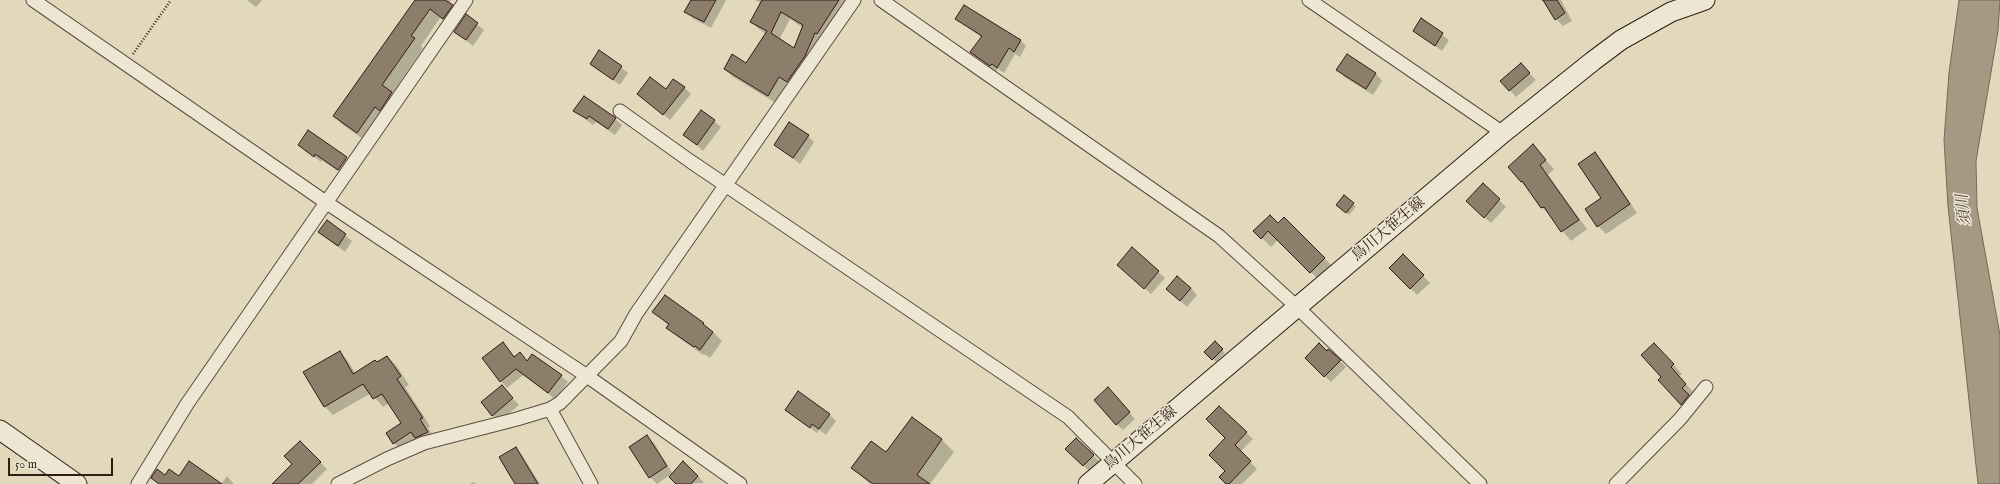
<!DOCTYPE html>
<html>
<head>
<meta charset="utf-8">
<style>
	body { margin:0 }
	#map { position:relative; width:2000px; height:484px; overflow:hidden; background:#e2d9bc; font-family:"IM FELL English",serif }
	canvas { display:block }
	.scale { position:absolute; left:8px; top:458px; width:105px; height:18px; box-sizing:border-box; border:2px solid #311c14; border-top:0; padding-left:5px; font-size:12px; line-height:14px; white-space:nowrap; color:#311c14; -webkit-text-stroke:3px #ece6d3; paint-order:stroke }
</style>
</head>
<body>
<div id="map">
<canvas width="2000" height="484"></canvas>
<div class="scale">50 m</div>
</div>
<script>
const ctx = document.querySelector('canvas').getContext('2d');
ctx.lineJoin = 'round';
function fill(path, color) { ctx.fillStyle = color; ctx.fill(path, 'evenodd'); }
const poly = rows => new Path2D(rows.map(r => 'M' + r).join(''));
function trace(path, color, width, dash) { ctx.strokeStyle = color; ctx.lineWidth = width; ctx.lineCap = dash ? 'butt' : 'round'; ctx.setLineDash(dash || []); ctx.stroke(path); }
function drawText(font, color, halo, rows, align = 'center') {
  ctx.font = font + ' "IM FELL English","Noto Serif JP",serif'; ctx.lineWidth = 3; ctx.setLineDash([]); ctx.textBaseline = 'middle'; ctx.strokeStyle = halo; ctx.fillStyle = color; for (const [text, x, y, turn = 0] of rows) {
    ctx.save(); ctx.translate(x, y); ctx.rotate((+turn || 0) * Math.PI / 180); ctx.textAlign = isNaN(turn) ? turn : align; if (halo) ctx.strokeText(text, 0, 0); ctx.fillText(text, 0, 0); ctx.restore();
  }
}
const water = poly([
	[1959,0,2000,0,1998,31,1976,161,1977,208,2000,335,2000,484,1978,484,1948,206,1944,140,1949,73,1959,0]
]);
fill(water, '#a69983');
trace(water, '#776757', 1);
fill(poly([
	[247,0,262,0,256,7],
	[416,0,451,0,448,4,461,16,453,27,440,18,421,46,423,48,392,94,401,103,367,142,343,125,334,116],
	[692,0,726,0,711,28,692,18,686,11],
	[755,0,848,0,776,103,733,77,725,69,746,64,766,34,760,30,751,22,761,3],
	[790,19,803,28,794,49,779,40],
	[1541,0,1561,0,1572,21,1563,26,1556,19,1544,1,1543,2],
	[466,16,484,30,473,46,455,32],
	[956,18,1020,40,1026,46,1020,57,1015,54,1004,73,998,69,996,72,971,52,982,38],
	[1422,20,1449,40,1442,51,1414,31],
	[600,51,628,73,620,85,591,63],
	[1347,56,1376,74,1382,81,1373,95,1344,77,1338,70],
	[1527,71,1536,80,1516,97,1502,81],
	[684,87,691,94,670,120,638,94],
	[575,111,615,119,622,125,615,135,596,122,593,125],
	[714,121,721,127,703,151,685,135],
	[808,136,814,142,800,164,775,144],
	[299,145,346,158,353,164,345,176,322,160,321,162],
	[1533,146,1554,169,1548,175,1587,229,1571,241,1509,167],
	[1595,153,1603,162,1637,213,1606,234,1598,226,1602,198],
	[1483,184,1506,207,1491,223,1474,208],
	[1353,204,1356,207,1349,215,1341,208],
	[1284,218,1333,267,1320,281,1278,240,1271,247,1255,231,1278,224],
	[327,221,352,241,345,252,319,232],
	[1132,249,1165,278,1151,294,1125,271],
	[1403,256,1430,283,1417,295,1391,268],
	[1191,288,1197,295,1187,307,1167,289],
	[654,312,713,332,722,341,710,358,704,354,703,355,677,336,668,327,669,326],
	[503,343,515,357,561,376,568,382,555,399,523,375,507,388,501,381],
	[1215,343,1225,353,1216,362,1206,352],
	[1329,350,1346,367,1331,382,1306,358],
	[340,352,348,361,356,374,387,357,396,365,409,385,405,387,430,426,428,428,436,441,403,452,394,443,403,423,389,403,383,407,371,393,333,415,325,407,305,373],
	[1663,353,1682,374,1679,376,1694,393,1690,397,1697,404,1690,413,1659,380,1662,377],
	[508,393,519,405,499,422,493,415],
	[1114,395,1135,419,1123,430,1116,424],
	[1219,407,1253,439,1240,452,1257,469,1242,484,1227,484,1226,438],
	[786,409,829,414,836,421,826,435,819,430,817,433],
	[912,418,942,440,954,452,930,484,870,484,852,468,886,453],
	[647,436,654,443,673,474,698,476,704,483,677,484,673,473,657,484,650,477],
	[1076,439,1100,462,1090,472,1067,449],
	[300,442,327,469,312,484,273,484,294,464],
	[515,448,522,455,540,484,516,484],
	[227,476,234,484,221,484],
	[474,482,476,484,469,484]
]), '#0003');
const building = poly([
	[415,0,445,0,453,5,443,19,430,9,411,36,415,38,382,85,392,92,380,111,375,107,357,133,333,116,415,0],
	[691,0,716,0,704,22,684,12,691,0],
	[762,0,839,0,817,34,815,33,805,56,787,82,779,77,768,96,724,69,732,54,746,63,767,31,750,22,762,0],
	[781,12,803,25,794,48,771,33,781,12],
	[1543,0,1557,0,1565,13,1555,20,1543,0],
	[964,5,1021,40,1014,52,1009,48,997,68,992,64,990,66,970,52,982,36,955,19,964,5],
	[466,14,478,23,466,40,454,32,466,14],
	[1421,18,1443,33,1435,46,1413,31,1421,18],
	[599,50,622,66,613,80,590,64,599,50],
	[1347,54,1376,73,1366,89,1336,70,1347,54],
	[1521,63,1530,73,1509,91,1500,81,1521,63],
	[650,77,666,89,673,79,685,87,663,115,637,94,650,77],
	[584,96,616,118,608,129,589,116,587,119,573,111,584,96],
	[701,110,715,120,697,145,683,135,701,110],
	[789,122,809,135,793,158,774,145,789,122],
	[308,130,347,157,338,170,315,154,314,157,298,145,308,130],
	[1533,144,1546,160,1540,165,1579,220,1561,232,1544,207,1541,208,1522,181,1521,182,1508,167,1533,144],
	[1595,152,1630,204,1597,227,1585,209,1601,198,1578,164,1595,152],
	[1483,183,1500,199,1484,218,1466,201,1483,183],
	[1344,195,1354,203,1346,213,1336,205,1344,195],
	[1270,215,1278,223,1284,217,1325,258,1310,273,1268,231,1261,239,1253,231,1270,215],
	[327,220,346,234,338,246,318,232,327,220],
	[1132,247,1159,271,1144,289,1117,265,1132,247],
	[1403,254,1424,275,1410,289,1389,268,1403,254],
	[1177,276,1191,288,1180,301,1166,289,1177,276],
	[665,295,704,323,703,324,713,332,700,350,695,346,694,347,666,328,669,324,652,312,665,295],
	[1215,341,1223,349,1212,360,1204,352,1215,341],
	[503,342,514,357,520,352,527,361,532,354,562,375,548,393,516,369,500,382,482,358,503,342],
	[1319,343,1327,351,1328,349,1341,360,1324,377,1305,358,1319,343],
	[1654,343,1674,364,1671,367,1686,384,1682,388,1689,395,1681,405,1658,380,1661,377,1641,355,1654,343],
	[340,351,353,374,375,360,377,362,387,356,401,376,397,379,423,418,420,419,428,432,415,438,411,432,393,444,386,433,401,423,382,394,373,399,363,384,324,407,303,372,340,351],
	[502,385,513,398,492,416,481,402,502,385],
	[1108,387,1130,412,1116,425,1094,400,1108,387],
	[798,391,830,414,819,429,812,424,810,428,785,410,798,391],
	[1219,406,1247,432,1235,445,1251,461,1229,484,1226,484,1219,477,1225,471,1209,455,1225,438,1206,419,1219,406],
	[912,417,942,439,917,475,930,484,873,484,851,468,871,441,886,452,912,417],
	[647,435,667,466,649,478,629,447,647,435],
	[1076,438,1094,455,1083,466,1065,449,1076,438],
	[300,441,321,462,298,484,272,484,292,464,284,456,300,441],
	[516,447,538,484,515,484,499,457,516,447],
	[189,461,222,484,159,484,151,478,157,469,165,475,169,469,179,476,189,461],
	[683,461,698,476,691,484,676,484,669,477,683,461]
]);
fill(building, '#8d7e6b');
trace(building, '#311c14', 1);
const street = poly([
	[33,0,327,203,587,376,740,484],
	[881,0,1219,236,1297,307,1480,484],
	[1309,0,1503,133],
	[620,111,690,161,1068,417,1135,484],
	[550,409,591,484],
	[138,484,187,404,466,0],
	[338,484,387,459,424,443,517,419,550,409,560,403,621,341,636,314,854,0],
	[1616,484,1680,419,1706,387]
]);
const secondary = poly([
	[0,430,77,484],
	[1088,484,1503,133,1593,61,1621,40,1671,12,1705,0]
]);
trace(street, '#5d4b3e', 15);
trace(secondary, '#311c14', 21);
trace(poly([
	[133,54,171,0]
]), '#311c14', 2.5, [1, 2]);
trace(street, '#ece6d3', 13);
trace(secondary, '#ece6d3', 19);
drawText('15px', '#311c14', '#ece6d3', [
	["鳥川大笹生線",1389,230,-40],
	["鳥川大笹生線",1141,439,-40]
]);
drawText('italic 16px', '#5a483b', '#ece6d3', [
	["須川",1965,210,-96]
]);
</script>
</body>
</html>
